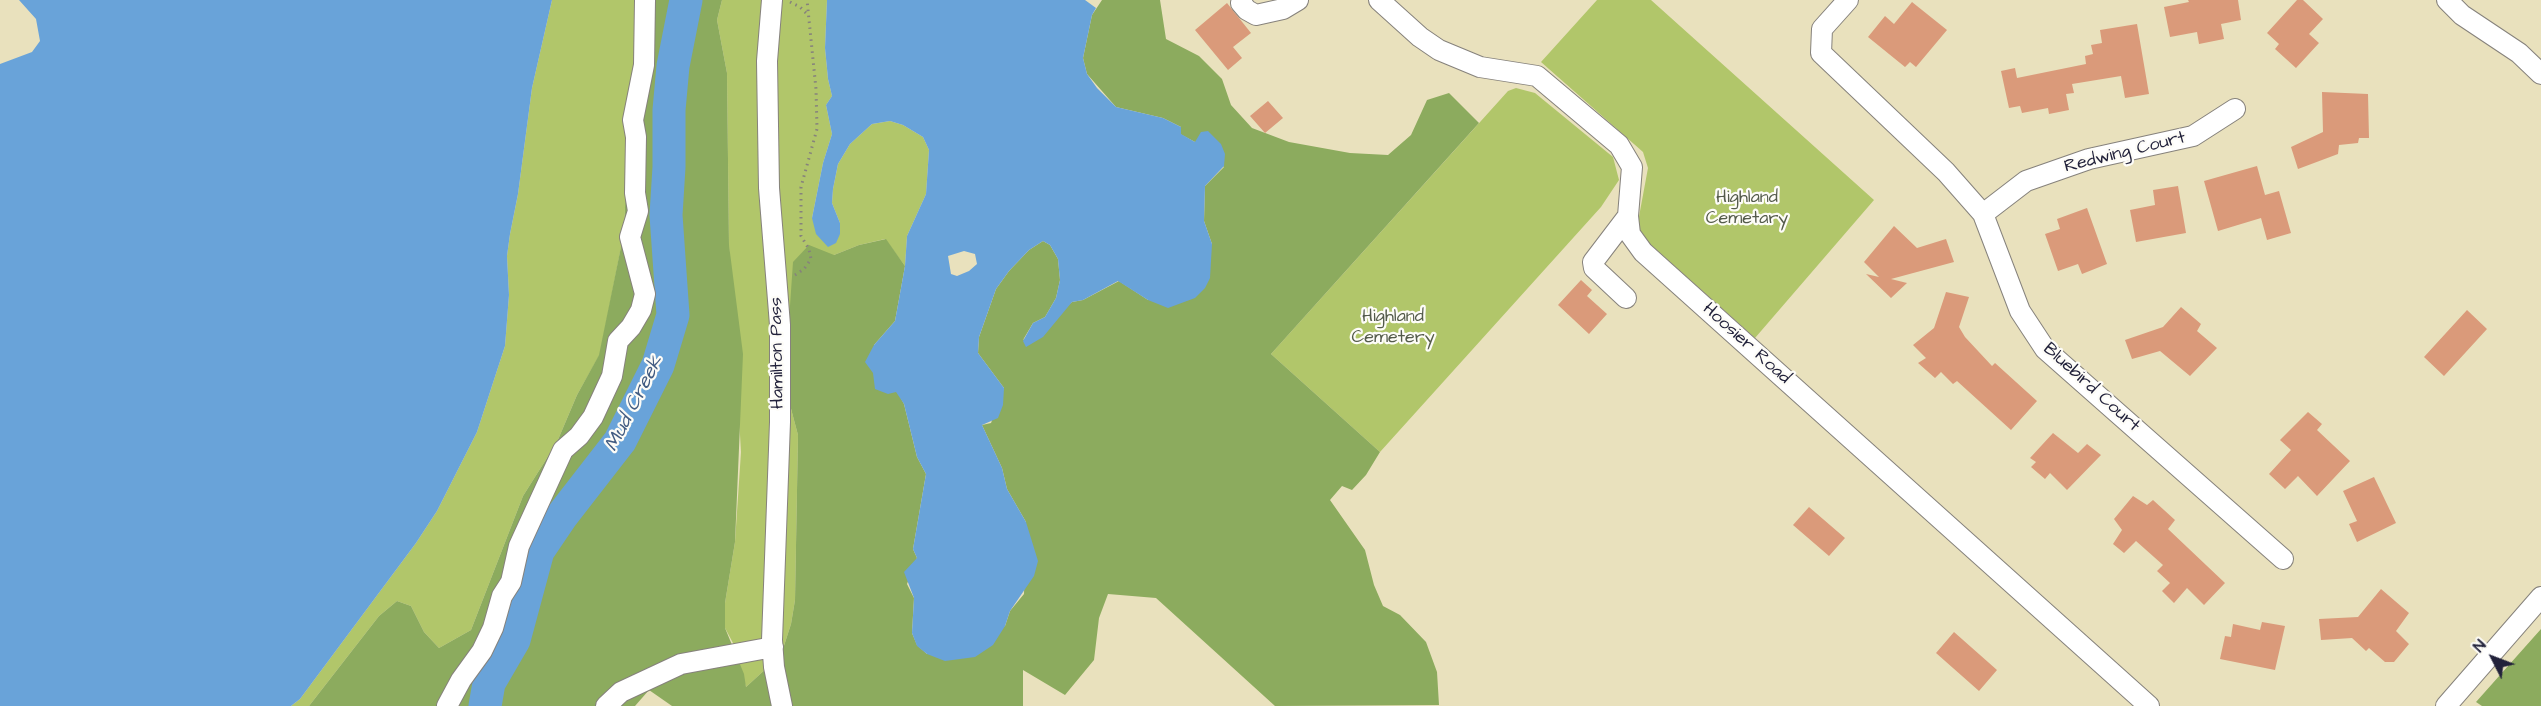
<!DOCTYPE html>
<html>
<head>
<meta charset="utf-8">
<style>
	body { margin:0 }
	#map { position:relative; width:2541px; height:706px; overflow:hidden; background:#e9e1bd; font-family:"Architects Daughter",sans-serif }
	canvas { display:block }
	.north { position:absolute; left:2463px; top:628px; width:60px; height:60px; -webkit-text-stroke:4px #fdfcf7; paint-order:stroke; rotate:312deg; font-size:16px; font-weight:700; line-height:24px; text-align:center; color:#22223b }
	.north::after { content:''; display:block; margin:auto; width:21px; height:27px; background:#22223b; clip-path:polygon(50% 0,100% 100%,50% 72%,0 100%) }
</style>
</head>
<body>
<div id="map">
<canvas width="2541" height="706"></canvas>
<div class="north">N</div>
</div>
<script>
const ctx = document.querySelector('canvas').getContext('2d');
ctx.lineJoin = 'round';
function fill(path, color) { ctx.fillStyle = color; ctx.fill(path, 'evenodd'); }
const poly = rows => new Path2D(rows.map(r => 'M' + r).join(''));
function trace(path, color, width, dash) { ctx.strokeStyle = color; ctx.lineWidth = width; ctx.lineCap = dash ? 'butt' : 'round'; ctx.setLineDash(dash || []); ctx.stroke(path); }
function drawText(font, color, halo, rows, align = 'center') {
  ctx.font = font + ' "Architects Daughter",sans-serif'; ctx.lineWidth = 4.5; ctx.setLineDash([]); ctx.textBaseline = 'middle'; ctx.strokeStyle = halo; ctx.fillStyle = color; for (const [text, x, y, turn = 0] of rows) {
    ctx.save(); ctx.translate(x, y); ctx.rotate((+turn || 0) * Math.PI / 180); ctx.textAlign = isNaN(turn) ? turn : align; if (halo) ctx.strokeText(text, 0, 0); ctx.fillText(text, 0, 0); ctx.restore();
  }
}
fill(poly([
	[552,0,639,0,628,132,624,232,600,354,577,395,557,442,523,496,471,630,439,648,424,632,411,606,397,601,379,616,309,706,291,706,300,699,416,543,437,511,477,432,505,346,509,295,507,256,510,234,518,194,532,88],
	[722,0,827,0,825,48,828,79,832,96,826,105,832,134,823,163,812,218,840,223,832,203,833,189,838,164,850,144,872,124,890,121,903,125,923,137,929,150,926,194,907,236,905,266,885,239,859,245,834,255,790,405,798,435,795,600,791,624,781,655,746,687,733,643,725,628,725,603,735,542,741,452,729,246,727,73,717,20],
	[1597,0,1651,0,1874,200,1755,338,1642,237,1638,222,1648,168,1643,152,1541,62],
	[1516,88,1535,93,1613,157,1619,180,1601,207,1380,452,1271,354,1508,91]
]), '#b1c66a');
fill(poly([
	[639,0,722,0,717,20,727,73,729,245,743,354,735,542,725,603,725,628,744,674,746,687,781,655,791,624,795,600,798,435,790,405,786,364,793,262,809,245,834,255,859,245,886,239,905,266,895,321,874,345,904,404,917,457,926,474,913,549,917,558,907,584,914,598,912,633,917,645,927,654,1005,626,1010,611,1024,594,1026,522,1007,489,1002,468,982,425,991,423,1004,388,978,353,979,337,996,289,1009,271,1029,250,1043,241,1050,245,1058,259,1060,280,1056,298,1045,317,1033,323,1023,340,1072,302,1083,300,1119,281,1148,300,1212,244,1204,221,1205,186,1224,167,1195,142,1180,134,1181,127,1163,118,1116,107,1087,74,1083,58,1092,15,1102,0,1160,0,1166,39,1199,56,1222,79,1231,105,1252,128,1289,142,1350,153,1388,155,1411,135,1427,100,1449,93,1479,123,1271,354,1380,452,1366,475,1352,490,1342,486,1330,500,1365,550,1374,585,1383,606,1400,615,1426,642,1437,672,1439,705,1275,706,1156,598,1108,594,1099,618,1094,660,1065,695,1023,670,1023,706,672,706,649,690,635,706,309,706,379,616,397,601,411,606,424,632,439,648,471,630,523,496,557,442,577,395,599,355,624,232,628,132],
	[2541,629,2541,706,2482,706,2476,702]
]), '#8cab5e');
fill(poly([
	[19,0,552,0,532,88,518,194,510,234,507,256,509,295,505,346,477,432,437,511,416,543,300,699,291,706,0,706,0,64,32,52,40,41,36,19],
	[827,0,1085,0,1096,8,1092,15,1083,58,1087,74,1097,88,1116,107,1163,118,1181,127,1181,134,1195,142,1201,132,1208,131,1221,144,1225,154,1224,166,1205,186,1204,221,1212,244,1210,278,1205,288,1195,298,1168,308,1148,300,1118,281,1083,300,1072,302,1043,337,1026,347,1023,341,1033,323,1045,317,1056,298,1060,280,1058,259,1050,245,1043,241,1029,250,1009,271,996,289,979,337,978,353,1004,388,1003,405,998,418,982,425,1002,468,1007,489,1026,522,1038,561,1034,576,1010,611,1005,626,993,645,975,657,945,661,927,654,917,646,912,633,914,598,904,572,917,558,913,549,926,474,917,457,904,404,896,392,888,394,875,389,873,373,865,362,874,345,895,321,905,266,907,236,926,194,929,150,923,137,903,125,890,121,872,124,850,144,838,164,833,189,832,203,840,223,840,234,836,243,828,247,816,234,812,218,823,163,832,134,826,105,832,96,828,79,825,48],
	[964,251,975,254,977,264,969,271,957,276,951,274,948,256]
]), '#69a3d9');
trace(poly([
	[485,706,489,683,514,640,538,551,561,517,620,441,658,365,673,315,666,215,669,167,669,110,673,66,686,0]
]), '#69a3d9', 33);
fill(poly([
	[2188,0,2238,0,2241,20,2221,24,2224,39,2199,44,2197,32,2170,37,2164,7,2189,2],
	[2297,0,2303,0,2323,19,2309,34,2319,43,2296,68,2275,49,2279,44,2267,33],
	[1912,2,1947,30,1916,67,1910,62,1905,67,1868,37,1885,16,1894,24],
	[1227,3,1251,33,1233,47,1242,58,1228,70,1195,30],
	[2137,24,2149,94,2125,98,2121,76,2072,84,2074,93,2066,94,2069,110,2049,114,2048,108,2022,113,2020,106,2009,108,2001,71,2015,68,2017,78,2086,64,2085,56,2093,54,2091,45,2102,43,2100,30],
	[2322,92,2368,94,2369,138,2359,138,2358,143,2339,145,2338,154,2298,169,2291,147,2323,132],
	[1268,101,1283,118,1265,133,1250,116],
	[2257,166,2265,195,2279,191,2291,233,2267,240,2261,218,2218,231,2204,181],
	[2178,186,2186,233,2136,242,2130,210,2155,205,2153,190],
	[2087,208,2107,264,2082,274,2078,264,2058,271,2045,234,2060,229,2057,219],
	[1894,226,1917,248,1946,239,1954,262,1891,279,1907,283,1891,298,1866,274,1879,277,1864,262],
	[1581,280,1592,290,1587,296,1607,314,1589,334,1558,305],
	[1946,292,1969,297,1959,327,1965,337,1992,366,1995,363,2037,401,2011,430,1957,381,1953,384,1941,372,1935,378,1918,363,1926,358,1913,345,1934,328],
	[2181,307,2201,324,2197,331,2217,348,2190,376,2160,351,2132,359,2125,340,2163,327],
	[2467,310,2487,329,2444,376,2424,357],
	[2308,412,2322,424,2317,430,2350,461,2317,496,2298,476,2285,489,2269,474,2291,450,2280,440],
	[2053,433,2078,453,2087,444,2101,455,2067,490,2050,473,2045,479,2031,467,2036,462,2030,458],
	[2374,477,2396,523,2357,542,2349,524,2357,521,2343,491],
	[2133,496,2147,505,2153,500,2175,520,2168,529,2225,583,2204,605,2187,588,2174,603,2162,591,2170,583,2157,571,2163,565,2136,541,2124,553,2113,544,2122,530,2114,519],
	[1809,507,1845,538,1829,556,1793,525],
	[2381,589,2409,613,2396,631,2409,644,2394,662,2385,662,2369,648,2366,651,2352,638,2321,640,2319,619,2358,617],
	[2262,622,2285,626,2275,670,2220,659,2225,636,2231,637,2233,624,2260,630],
	[1954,632,1997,670,1979,691,1936,653]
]), '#da9a7a');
const minor = poly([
	[772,0,767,61,769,188,780,325,780,422,772,640,774,667,782,706],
	[1242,0,1241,3,1247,10,1256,15,1283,9,1298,0],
	[1379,0,1420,37,1439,50,1480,67,1537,76,1619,145,1632,167,1628,216,1630,234,1643,252,2149,706],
	[1848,0,1822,29,1821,53,1946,172,1983,214,2020,311,2045,349,2283,559],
	[2447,0,2462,15,2519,53,2541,74],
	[1983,214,2026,181,2089,159,2193,136,2235,109],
	[1626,298,1594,268,1593,262,1628,216],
	[447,706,461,680,482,651,493,628,502,596,511,582,519,546,563,450,579,436,593,417,612,376,618,341,631,327,641,310,645,294,630,237,638,211,635,193,636,137,633,120,644,65,645,0],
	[606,706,621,692,681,664,773,647],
	[2446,706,2541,597]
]);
trace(minor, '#86827c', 22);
trace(poly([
	[790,2,800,7,808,15],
	[795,275,804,269,811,259,809,249,801,236,801,187,817,129,816,89,807,0]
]), '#86827c', 3, [1.5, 4.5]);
trace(minor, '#fff', 20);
drawText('18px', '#22223b', '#fdfcf7', [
	["Redwing Court",2125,153,-14],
	["Hoosier Road",1746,344,42],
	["Hamilton Pass",778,353,-91],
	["Bluebird Court",2091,388,42]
]);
drawText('18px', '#545b4b', '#fdfcf7', [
	["Highland",1747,198],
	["Cemetary",1747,219],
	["Highland",1393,317],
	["Cemetery",1393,338]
]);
drawText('italic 20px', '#425c82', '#fdfcf7', [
	["Mud Creek",635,404,-63]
]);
</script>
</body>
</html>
